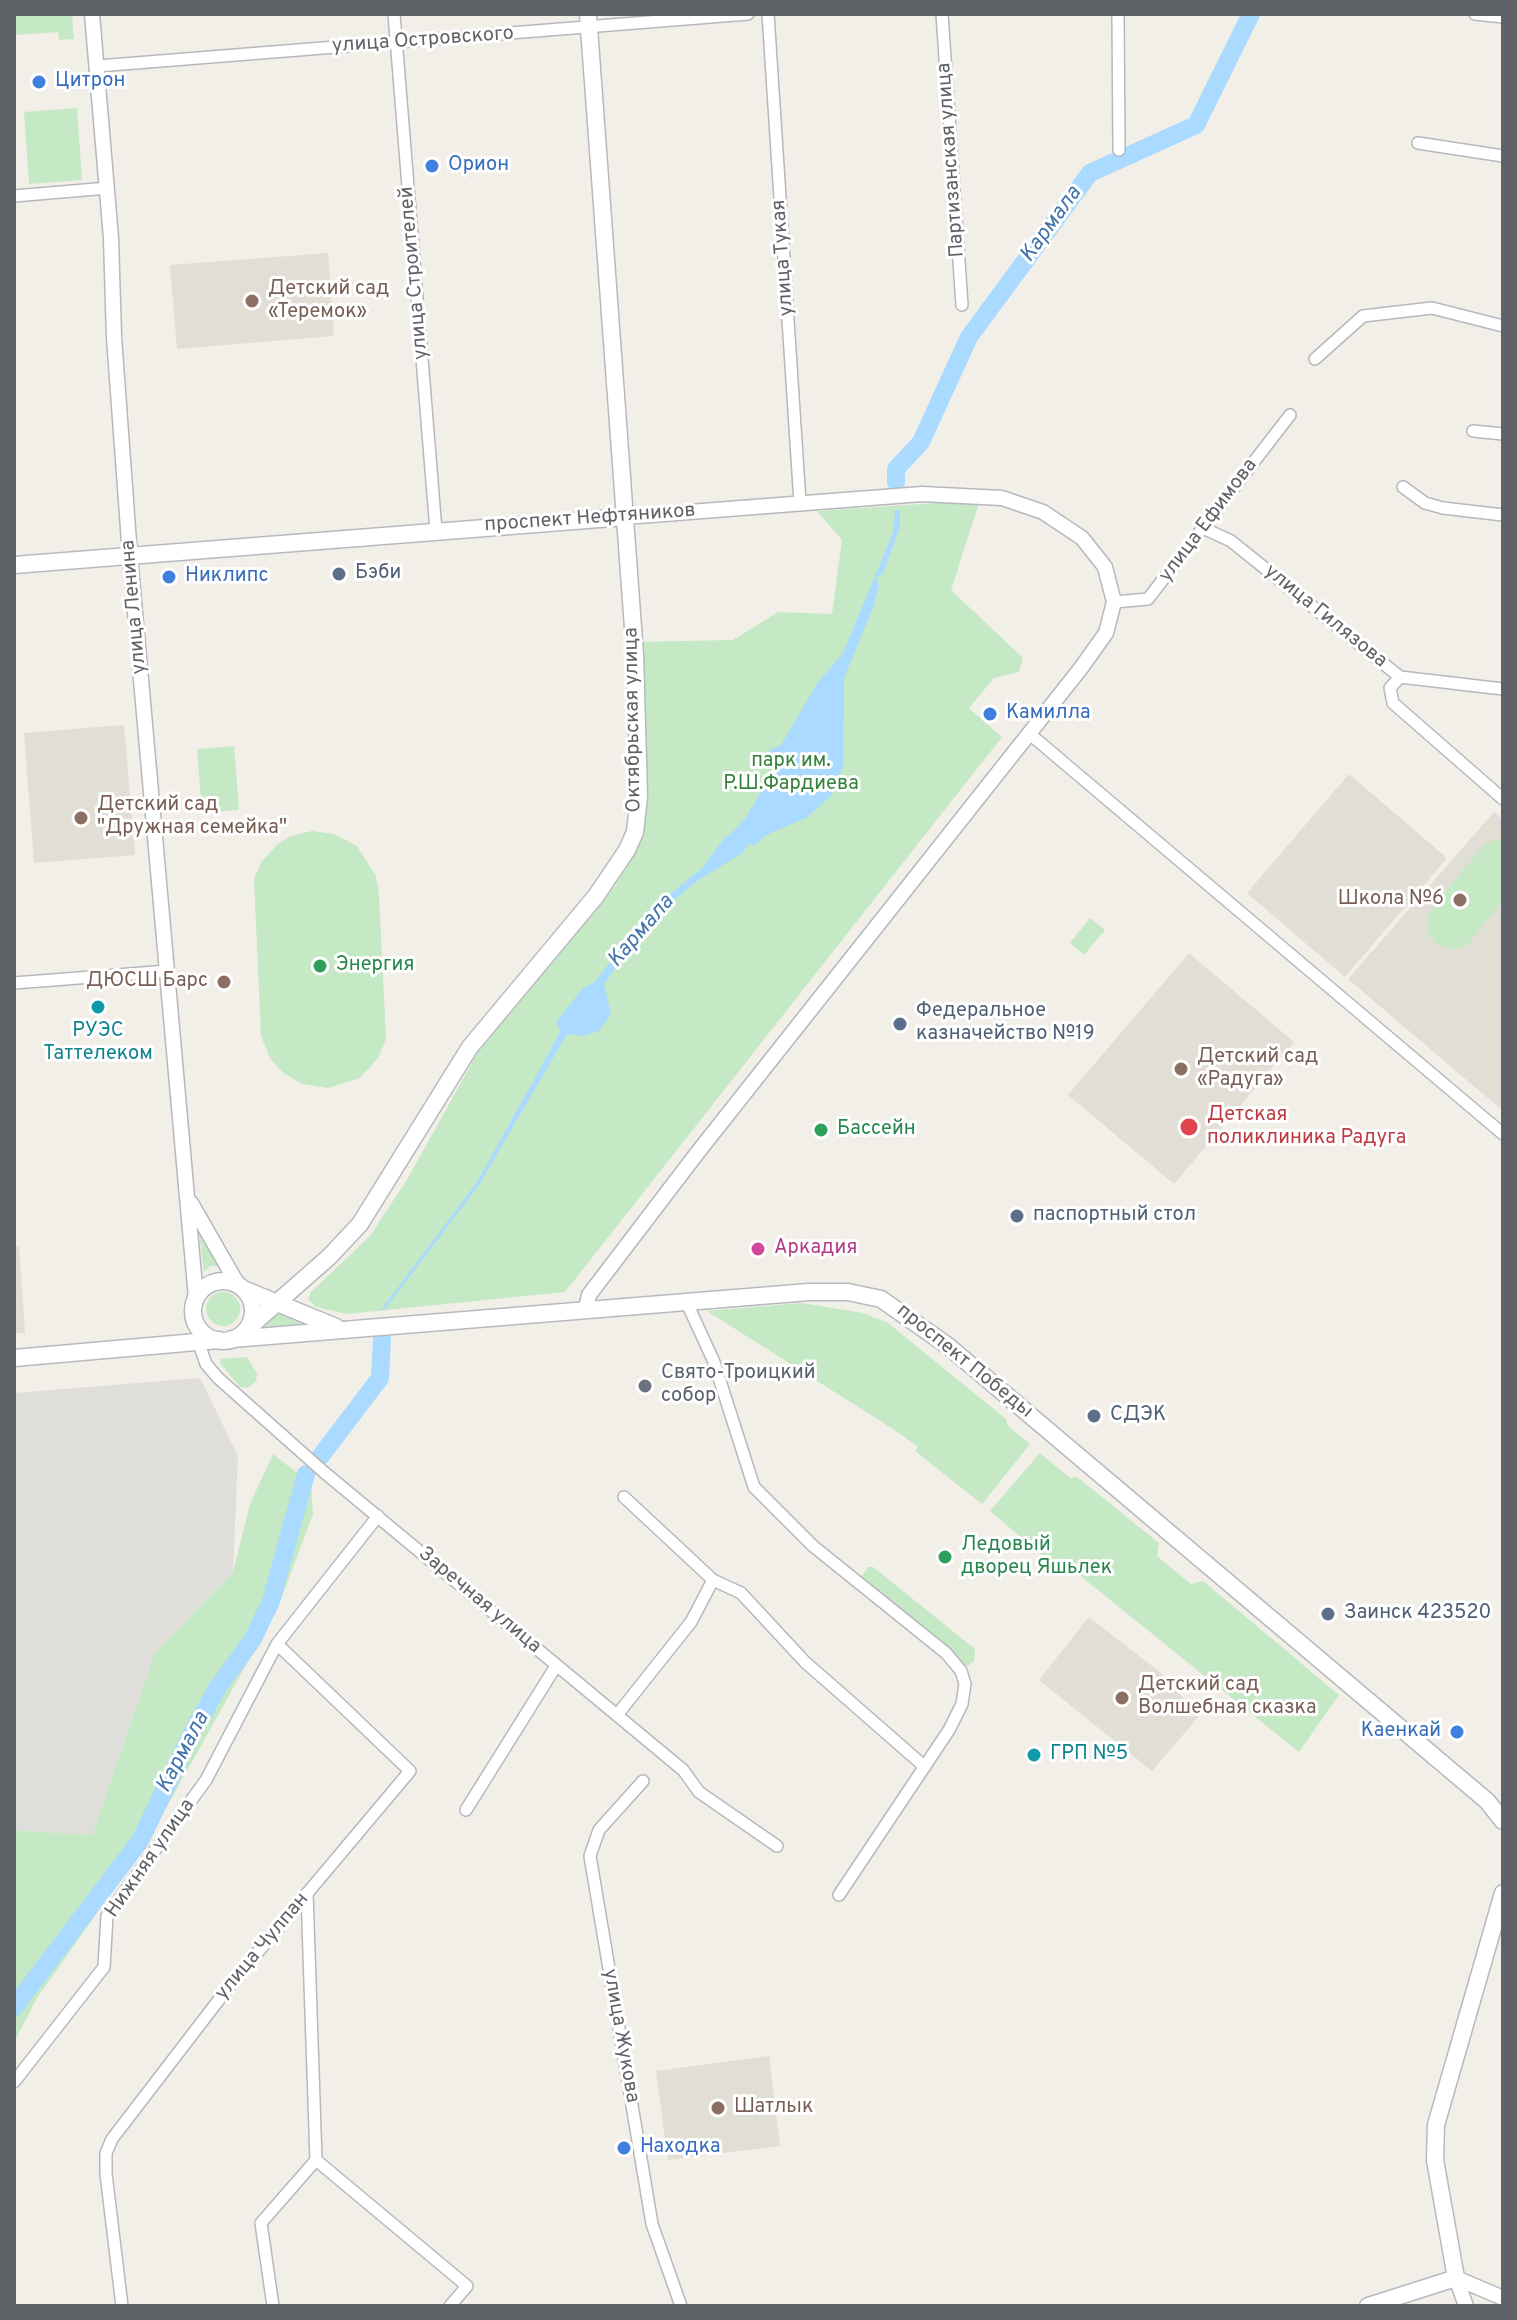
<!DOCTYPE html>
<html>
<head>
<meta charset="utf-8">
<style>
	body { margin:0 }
	#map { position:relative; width:1517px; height:2320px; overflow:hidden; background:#f1efe8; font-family:Overpass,sans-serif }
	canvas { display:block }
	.frame { position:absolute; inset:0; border:16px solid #5f6368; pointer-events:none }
</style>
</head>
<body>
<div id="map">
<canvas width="1517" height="2320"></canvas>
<div class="frame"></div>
</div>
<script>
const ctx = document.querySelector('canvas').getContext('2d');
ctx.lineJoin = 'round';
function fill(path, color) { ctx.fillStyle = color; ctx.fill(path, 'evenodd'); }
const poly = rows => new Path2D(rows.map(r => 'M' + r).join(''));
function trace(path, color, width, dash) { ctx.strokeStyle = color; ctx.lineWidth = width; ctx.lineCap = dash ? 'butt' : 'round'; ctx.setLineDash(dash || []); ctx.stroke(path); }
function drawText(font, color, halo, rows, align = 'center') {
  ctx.font = font + ' Overpass,sans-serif'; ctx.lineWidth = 6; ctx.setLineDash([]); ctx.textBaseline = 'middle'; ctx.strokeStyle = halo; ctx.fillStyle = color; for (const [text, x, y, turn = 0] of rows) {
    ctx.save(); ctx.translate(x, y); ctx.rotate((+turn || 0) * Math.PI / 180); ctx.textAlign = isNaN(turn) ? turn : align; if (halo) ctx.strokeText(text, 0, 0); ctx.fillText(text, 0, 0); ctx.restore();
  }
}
fill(poly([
	[200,1378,238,1456,233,1572,155,1653,92,1835,14,1830,14,1393]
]), '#e0deda');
fill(poly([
	[328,253,334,336,177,349,170,265],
	[124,725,135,855,34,863,24,733],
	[1349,774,1447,858,1345,977,1247,893],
	[1494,812,1503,820,1503,1111,1348,979],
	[1189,953,1294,1042,1174,1184,1068,1095],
	[19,1245,25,1333,14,1333,14,1246],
	[1089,1617,1161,1673,1199,1716,1152,1771,1039,1680],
	[769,2056,780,2146,668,2160,656,2071]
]), '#e1ded6');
fill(poly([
	[14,14,72,14,74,39,59,40,58,32,14,35],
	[77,108,82,180,29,184,24,112],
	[936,503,979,503,951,590,1023,658,1019,672,994,678,969,708,1002,737,565,1292,347,1314,316,1307,308,1299,311,1292,370,1236,408,1178,478,1052,616,885,641,840,648,790,633,642,733,640,778,612,832,614,842,540,817,511],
	[234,746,239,810,202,813,197,749],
	[312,831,334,834,357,846,376,876,379,895,386,1039,378,1058,360,1078,328,1088,302,1084,282,1072,270,1058,261,1036,254,879,262,861,278,844,291,836],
	[1503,839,1503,901,1468,944,1454,950,1437,945,1427,930,1428,914,1485,843],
	[1090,918,1105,930,1084,955,1070,943],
	[199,1232,219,1266,210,1266,204,1272],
	'206 1309a17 17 0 1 1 34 0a17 17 0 1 1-34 0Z',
	[802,1303,863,1313,888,1323,1006,1419,1008,1426,1030,1444,982,1504,915,1451,918,1447,896,1431,707,1311],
	[280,1312,307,1326,261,1329],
	[247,1357,257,1374,256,1381,248,1388,240,1387,220,1363,221,1359],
	[1040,1453,1070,1478,1077,1477,1159,1543,1157,1556,1191,1584,1203,1581,1339,1695,1299,1752,1073,1570,1062,1572,990,1511],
	[273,1454,311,1484,313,1514,277,1610,147,1842,37,1998,14,2042,14,1830,92,1835,155,1653,233,1572,250,1504],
	[868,1567,873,1567,975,1649,974,1662,962,1668,860,1580]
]), '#c5e8c5');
fill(poly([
	[895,510,900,510,900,527,883,573,876,578,879,586,872,610,844,678,843,767,831,796,806,818,766,835,754,846,750,843,742,853,694,883,647,924,604,984,611,1014,599,1031,583,1036,567,1034,479,1185,385,1309,381,1310,477,1182,550,1051,560,1031,556,1022,583,988,595,982,644,916,702,868,726,836,728,837,745,819,775,768,769,750,781,745,817,684,843,653,893,533]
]), '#aadaff');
trace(poly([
	[896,483,896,469,921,442,969,337,1090,173,1196,125,1251,14],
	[320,1457,380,1378,382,1338],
	[14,2007,140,1841,192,1733,218,1687,253,1639,271,1601,306,1474]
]), '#aadaff', 18);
const minor = poly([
	[394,14,436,531],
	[768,14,800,503],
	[942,14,962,305],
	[1118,14,1119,150],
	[1475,14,1503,17],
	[98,66,748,14],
	[1418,143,1503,156],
	[14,196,108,188],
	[1315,359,1363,316,1432,308,1503,326],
	[1473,431,1503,434],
	[1403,487,1425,503,1443,508,1503,515],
	[1203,528,1231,541,1400,677,1503,689],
	[1114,602,1148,599,1290,415],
	[1400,677,1390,688,1393,703,1503,799],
	[1031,735,1503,1134],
	[14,983,168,971],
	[686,1301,714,1362,754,1487,813,1546,946,1653,961,1671,965,1684,962,1704,949,1730,839,1895],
	[198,1341,206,1364,218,1378,325,1473,683,1770,699,1792,777,1846],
	[624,1497,713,1580,741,1593,805,1662,925,1767],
	[617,1715,691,1622,713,1580],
	[643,1781,599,1830,590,1856,652,2224,681,2306],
	[466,1810,556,1666],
	[307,1893,316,2160,467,2286,450,2306],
	[14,2082,104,1967,107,1916,206,1780,277,1644,378,1516],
	[122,2306,106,2174,106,2153,112,2139,231,1984,410,1771,277,1644],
	[273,2306,261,2223,316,2160]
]);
const tertiary = poly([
	[92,14,111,238,114,337,130,556,196,1298],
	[191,1203,238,1285],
	[586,1308,589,1295,698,1152,1081,668,1106,633,1114,602,1105,567,1082,538,1043,512,1002,498,922,494,625,517],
	[1456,2278,1503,2298],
	[1456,2278,1466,2306]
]);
const secondary = poly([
	[14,565,625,517],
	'193 1311a30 30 0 1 1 60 0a30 30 0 1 1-60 0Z',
	[243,1289,336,1327],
	[247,1329,329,1257,360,1224,470,1047,596,896,627,850,635,832,639,797,635,655,588,14],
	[232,1339,809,1292,848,1292,881,1299,948,1346,1487,1801,1503,1821],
	[14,1358,219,1340],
	[1368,2306,1456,2278,1435,2160,1436,2125,1503,1893]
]);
trace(minor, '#b5b8bc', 14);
trace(tertiary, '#b5b8bc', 17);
trace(secondary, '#b6babf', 19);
trace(minor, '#fff', 11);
trace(tertiary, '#fff', 14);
trace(secondary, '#fff', 16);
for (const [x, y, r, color] of [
	[39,82,8,"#3f7fe0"],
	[432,166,8,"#3f7fe0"],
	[252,301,8,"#8d6e63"],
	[339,574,8,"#5c6f8a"],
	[169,577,8,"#3f7fe0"],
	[990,714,8,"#3f7fe0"],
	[81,818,8,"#8d6e63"],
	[1460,900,8,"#8d6e63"],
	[320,966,8,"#2e9e5b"],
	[224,982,8,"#8d6e63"],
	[98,1007,8,"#0f9aa8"],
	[900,1024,8,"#5c6f8a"],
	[1181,1069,8,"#8d6e63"],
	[1189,1127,10,"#e0444e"],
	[821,1130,8,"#2e9e5b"],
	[1017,1216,8,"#5c6f8a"],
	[758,1249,8,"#d1479c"],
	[645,1386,8,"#6b7280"],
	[1094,1416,8,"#5c6f8a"],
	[945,1557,8,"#2e9e5b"],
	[1328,1614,8,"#5c6f8a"],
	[1122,1698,8,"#8d6e63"],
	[1457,1732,8,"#3f7fe0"],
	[1034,1755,8,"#0f9aa8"],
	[718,2108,8,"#8d6e63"],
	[624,2148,8,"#3f7fe0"]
]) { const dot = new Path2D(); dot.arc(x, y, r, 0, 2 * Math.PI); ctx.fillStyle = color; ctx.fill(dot); trace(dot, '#fff', 3); }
drawText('20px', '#5f6368', '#fff', [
	["улица Островского",423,41,-4],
	["Партизанская улица",952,160,-94],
	["улица Тукая",784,258,-94],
	["улица Строителей",415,273,-95],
	["проспект Нефтяников",590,519,-4],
	["улица Ефимова",1209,521,-53],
	["улица Ленина",135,607,-95],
	["улица Гилязова",1325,617,39],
	["Октябрьская улица",634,720,-91],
	["проспект Победы",964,1362,39],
	["Заречная улица",479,1601,40],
	["Нижняя улица",151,1859,-55],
	["улица Чулпан",263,1947,-50],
	["улица Жукова",620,2036,80]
]);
drawText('20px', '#366cbe', '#fff', [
	["Цитрон",55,82],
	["Орион",448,166],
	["Никлипс",185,577],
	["Камилла",1006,714],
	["Каенкай",1441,1732,"right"],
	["Находка",640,2148]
], 'left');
drawText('20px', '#785e54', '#fff', [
	["Детский сад",268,290],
	["«Теремок»",268,313],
	["Детский сад",97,806],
	["\"Дружная семейка\"",97,829],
	["Школа №6",1444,900,"right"],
	["ДЮСШ Барс",208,982,"right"],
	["Детский сад",1197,1058],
	["«Радуга»",1197,1081],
	["Детский сад",1138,1686],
	["Волшебная сказка",1138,1709],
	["Шатлык",734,2108]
], 'left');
drawText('20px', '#4e5e75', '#fff', [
	["Бэби",355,574],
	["Федеральное",916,1012],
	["казначейство №19",916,1035],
	["паспортный стол",1033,1216],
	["СДЭК",1110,1416],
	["Заинск 423520",1344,1614]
], 'left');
drawText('20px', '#348238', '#fff', [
	["парк им.",791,762],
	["Р.Ш.Фардиева",791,785]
]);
drawText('20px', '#27864d', '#fff', [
	["Энергия",336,966],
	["Бассейн",837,1130],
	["Ледовый",961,1546],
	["дворец Яшьлек",961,1569]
], 'left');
drawText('20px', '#0d838f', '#fff', [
	["РУЭС",98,1032],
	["Таттелеком",98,1055],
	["ГРП №5",1050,1755,"left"]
]);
drawText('20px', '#be3a42', '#fff', [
	["Детская",1207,1116],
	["поликлиника Радуга",1207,1139]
], 'left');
drawText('20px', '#b23c85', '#fff', [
	["Аркадия",774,1249]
], 'left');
drawText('20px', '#5b616d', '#fff', [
	["Свято-Троицкий",661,1374],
	["собор",661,1397]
], 'left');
drawText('italic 22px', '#4174aa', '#fff', [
	["Кармала",1052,225,-54],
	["Кармала",642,932,-49],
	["Кармала",184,1753,-62]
]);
</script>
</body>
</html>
